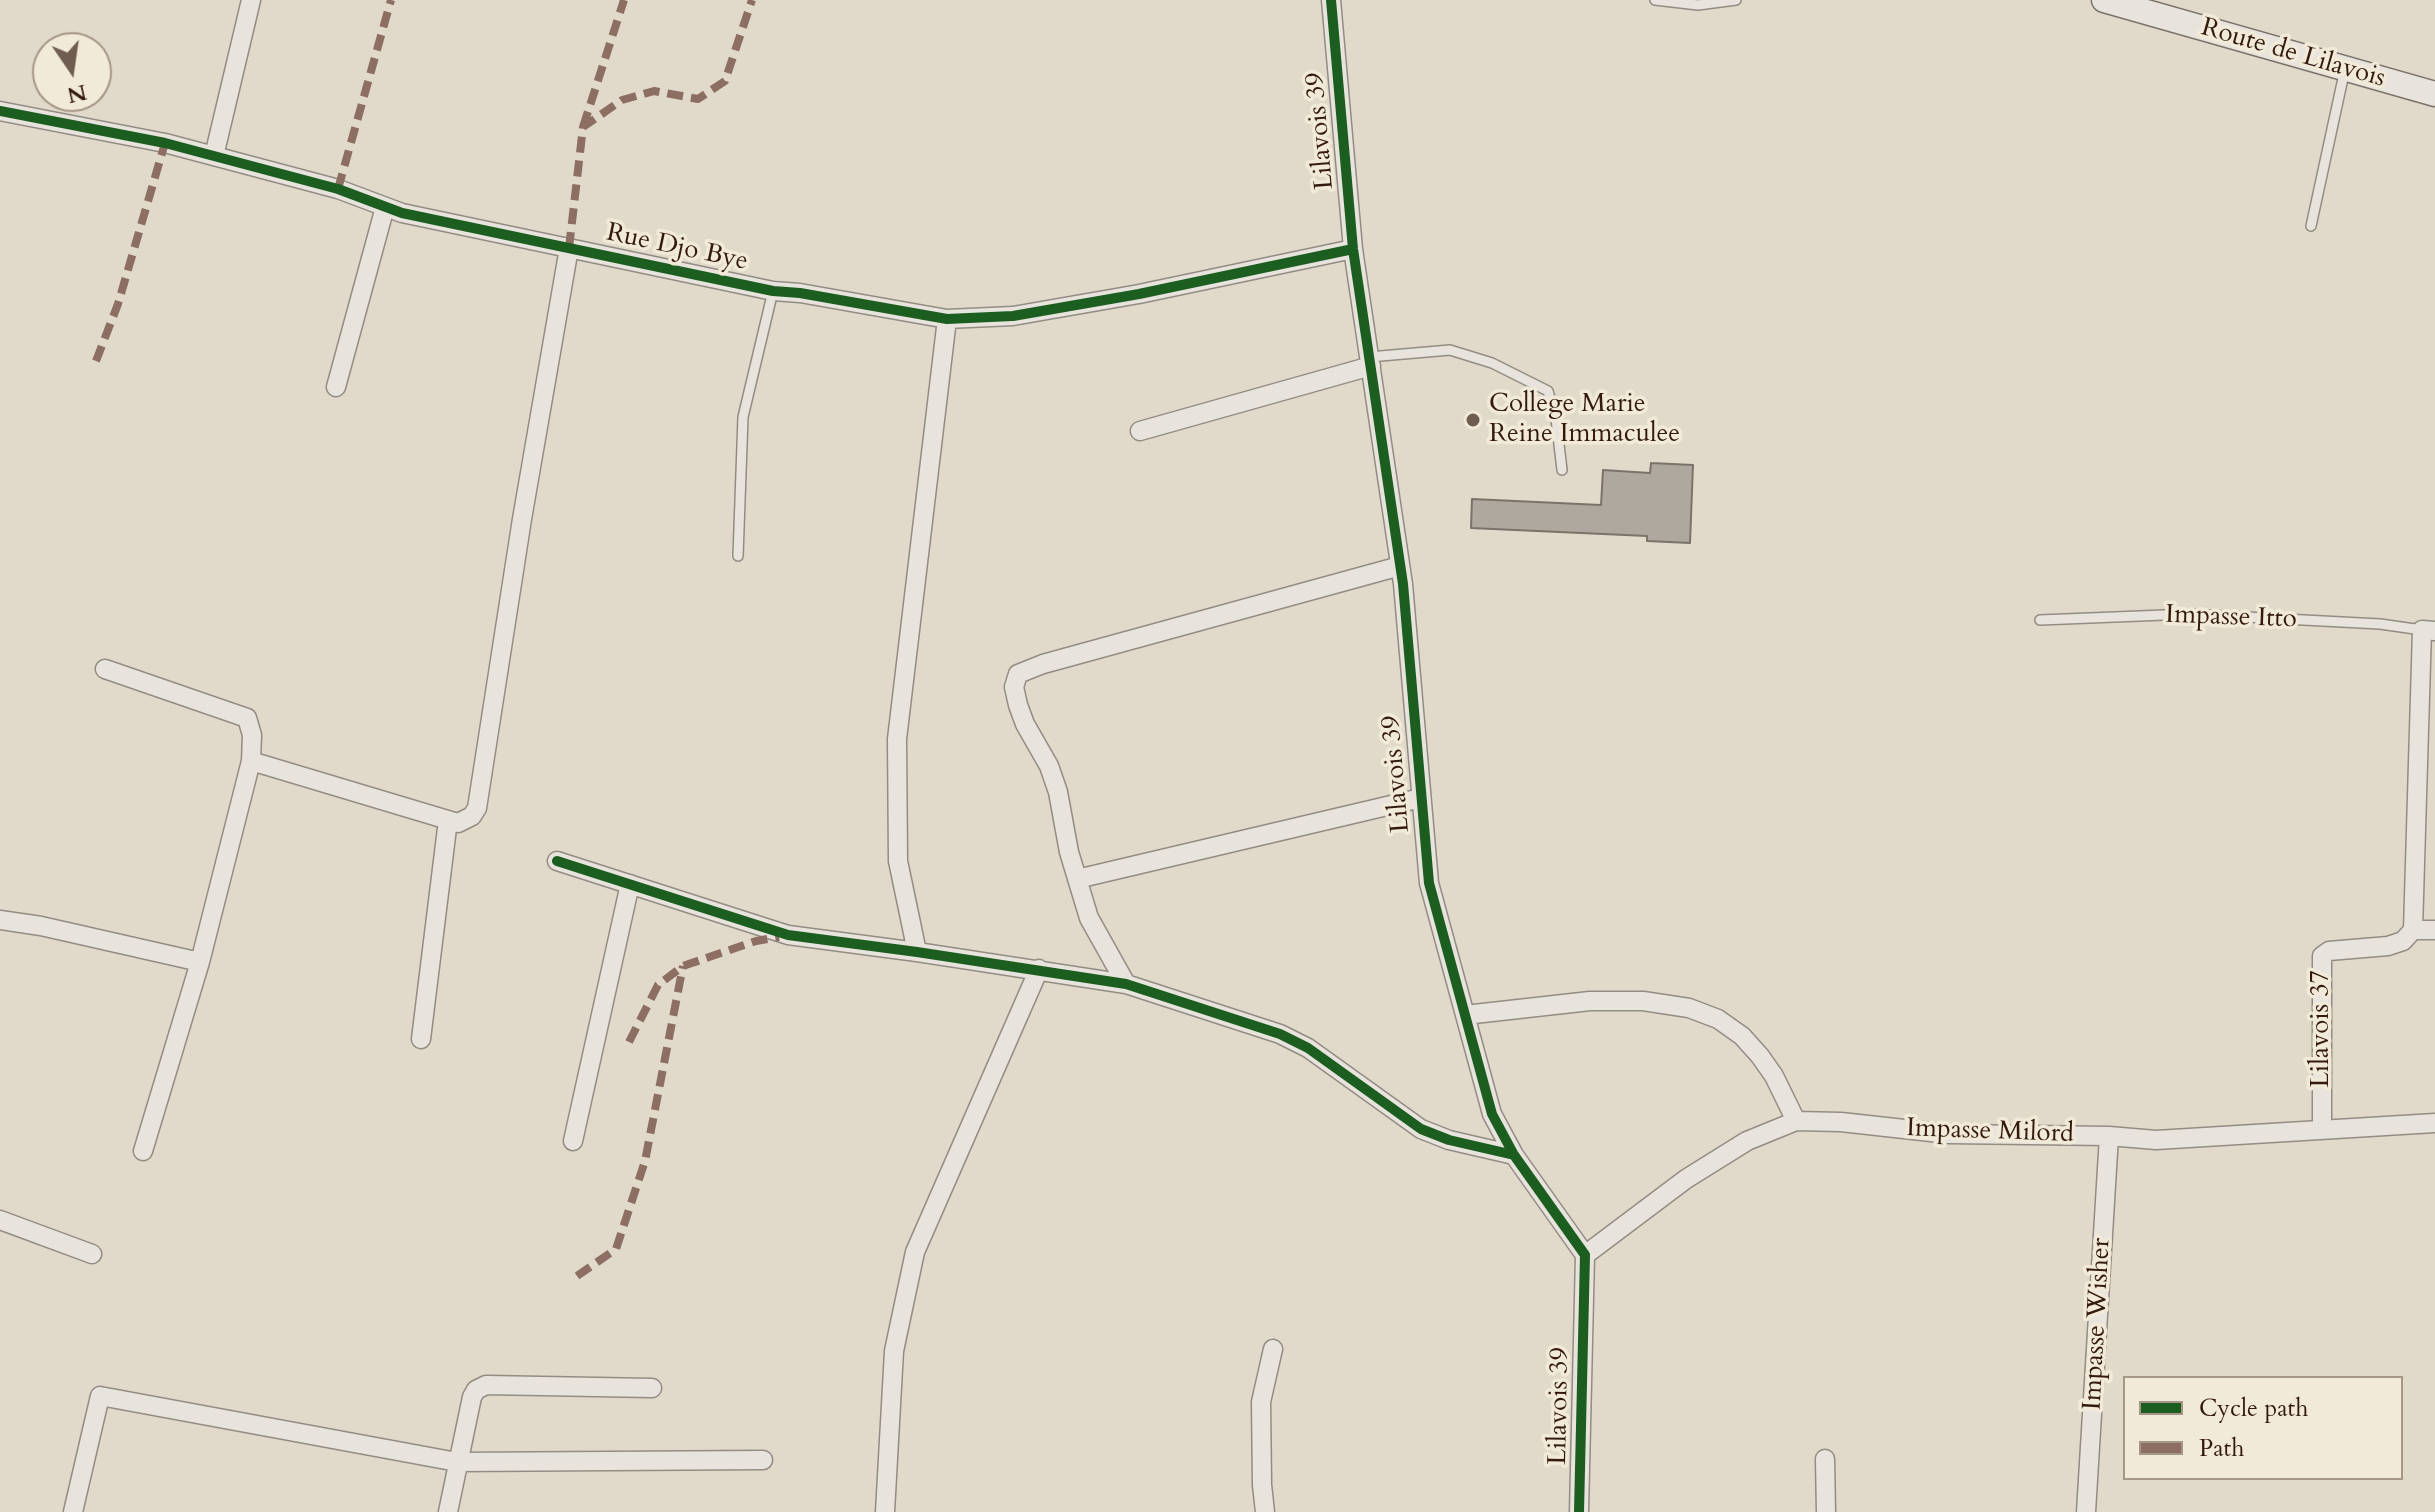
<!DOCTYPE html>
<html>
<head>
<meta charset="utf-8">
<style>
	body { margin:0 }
	#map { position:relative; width:2435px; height:1512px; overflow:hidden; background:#e1dacb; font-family:Cardo,serif }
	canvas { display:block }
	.legend { position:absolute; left:2123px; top:1376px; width:280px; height:104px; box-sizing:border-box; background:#f1ead8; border:2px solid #a59688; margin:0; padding:10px 14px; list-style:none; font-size:24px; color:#33190f }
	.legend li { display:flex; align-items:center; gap:16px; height:40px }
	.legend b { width:40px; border:2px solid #a59688 }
	.north { position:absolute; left:32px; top:32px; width:80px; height:80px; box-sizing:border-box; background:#f1ead8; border:2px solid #a59688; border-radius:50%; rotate:167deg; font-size:22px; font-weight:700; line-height:32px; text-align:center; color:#33190f }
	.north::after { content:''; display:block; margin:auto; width:28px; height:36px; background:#705d51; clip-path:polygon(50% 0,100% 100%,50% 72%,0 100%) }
</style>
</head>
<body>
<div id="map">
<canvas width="2435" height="1512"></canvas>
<ul class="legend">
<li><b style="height:10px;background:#1b5e20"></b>Cycle path</li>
<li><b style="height:10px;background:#8d6e63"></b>Path</li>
</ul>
<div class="north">N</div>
</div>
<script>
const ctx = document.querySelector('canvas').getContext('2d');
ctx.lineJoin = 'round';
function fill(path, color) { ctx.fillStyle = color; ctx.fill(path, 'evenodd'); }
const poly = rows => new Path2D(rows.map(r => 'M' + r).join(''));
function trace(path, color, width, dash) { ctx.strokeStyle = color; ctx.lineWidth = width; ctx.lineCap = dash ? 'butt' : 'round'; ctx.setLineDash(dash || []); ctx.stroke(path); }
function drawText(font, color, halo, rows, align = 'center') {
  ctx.font = font + ' Cardo,serif'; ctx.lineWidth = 7; ctx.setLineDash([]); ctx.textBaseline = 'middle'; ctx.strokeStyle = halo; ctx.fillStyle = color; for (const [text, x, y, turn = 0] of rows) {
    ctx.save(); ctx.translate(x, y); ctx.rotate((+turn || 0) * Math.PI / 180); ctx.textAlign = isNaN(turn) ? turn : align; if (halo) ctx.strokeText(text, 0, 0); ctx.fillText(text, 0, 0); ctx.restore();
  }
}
const building = poly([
	[1651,463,1693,465,1690,543,1647,541,1647,536,1471,528,1472,499,1601,505,1603,470,1650,473,1651,463]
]);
fill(building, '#afa89e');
trace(building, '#7b736a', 2);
const service = poly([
	[1655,0,1698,5,1736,0],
	[2311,226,2345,69],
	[1369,357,1450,350,1492,363,1548,391,1556,419,1562,470],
	[738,556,743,417,773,291],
	[2040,620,2189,614,2380,624,2422,630]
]);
const minor = poly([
	[1331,0,1353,249,1403,584,1429,883,1492,1114,1514,1155,1585,1255,1579,1512],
	[0,111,165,143,338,189,402,213,773,291,800,293,947,319,1013,316,1139,294,1353,249],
	[214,156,251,0],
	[336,387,385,207],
	[1140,431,1371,366],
	[105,669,247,718,252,735,251,761,200,962,143,1151],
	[251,761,458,823,472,816,477,808,522,519,569,248],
	[557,861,788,935,917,952,1126,984,1280,1034,1308,1048,1421,1129,1449,1140,1514,1155],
	[1077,879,1421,798],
	[0,920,41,926,200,962],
	[2413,930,2435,930],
	[917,952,898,861,897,739,947,319],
	[1126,984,1089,918,1069,852,1058,792,1049,766,1025,724,1018,705,1014,687,1018,674,1043,664,1400,566],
	[1465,1015,1590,1001,1643,1001,1689,1008,1718,1019,1742,1036,1760,1056,1774,1076,1796,1121],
	[421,1039,448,820],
	[2322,1130,2322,956,2329,951,2388,946,2403,941,2413,930,2422,630,2435,631],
	[573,1141,630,884],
	[0,1220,92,1254],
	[1585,1255,1686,1179,1747,1141,1796,1121,1841,1122,1949,1134,2109,1136,2156,1140,2435,1123],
	[1825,1459,1826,1512],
	[73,1512,100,1396,457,1462,763,1460],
	[448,1512,472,1397,476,1390,486,1385,652,1388],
	[885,1512,894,1351,915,1252,1039,969],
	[1265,1512,1262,1485,1261,1402,1273,1349],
	[2086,1512,2109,1136]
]);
const secondary = poly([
	[2104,0,2435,94]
]);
trace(service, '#938c83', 12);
trace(minor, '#938c83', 21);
trace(secondary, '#7b736a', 27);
trace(service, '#e8e4dd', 9);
trace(minor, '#e8e4dd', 18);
trace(secondary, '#e8e4dd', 24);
trace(poly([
	[583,127,624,0],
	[338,189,391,0],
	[569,248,583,127,622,100,654,91,698,99,725,81,752,0],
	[96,361,118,304,165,143],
	[629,1042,658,985,683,966,756,941,779,937],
	[577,1276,616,1249,645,1161,683,966]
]), '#8d6e63', 8, [16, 8]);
trace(poly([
	[1331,0,1353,249,1403,584,1429,883,1492,1114,1514,1155,1585,1255,1579,1512],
	[0,111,165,143,338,189,402,213,773,291,800,293,947,319,1013,316,1139,294,1353,249],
	[557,861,788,935,917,952,1126,984,1280,1034,1308,1048,1421,1129,1449,1140,1514,1155]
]), '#1b5e20', 10);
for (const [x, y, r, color] of [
	[1473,420,8,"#705d51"]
]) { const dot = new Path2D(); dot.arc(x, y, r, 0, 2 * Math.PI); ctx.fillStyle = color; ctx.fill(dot); trace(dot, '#f1ead8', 3); }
drawText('26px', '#33190f', '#f1ead8', [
	["Route de Lilavois",2293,54,16],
	["Lilavois 39",1321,131,-95],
	["Rue Djo Bye",677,248,12],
	["Impasse Itto",2231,618,2],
	["Lilavois 39",1397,774,-95],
	["Lilavois 37",2322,1029,-90],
	["Impasse Milord",1990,1132,2],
	["Impasse Wisher",2098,1324,-87],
	["Lilavois 39",1560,1406,-89]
]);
drawText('26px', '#33190f', '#f1ead8', [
	["College Marie",1489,405],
	["Reine Immaculee",1489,435]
], 'left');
</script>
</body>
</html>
